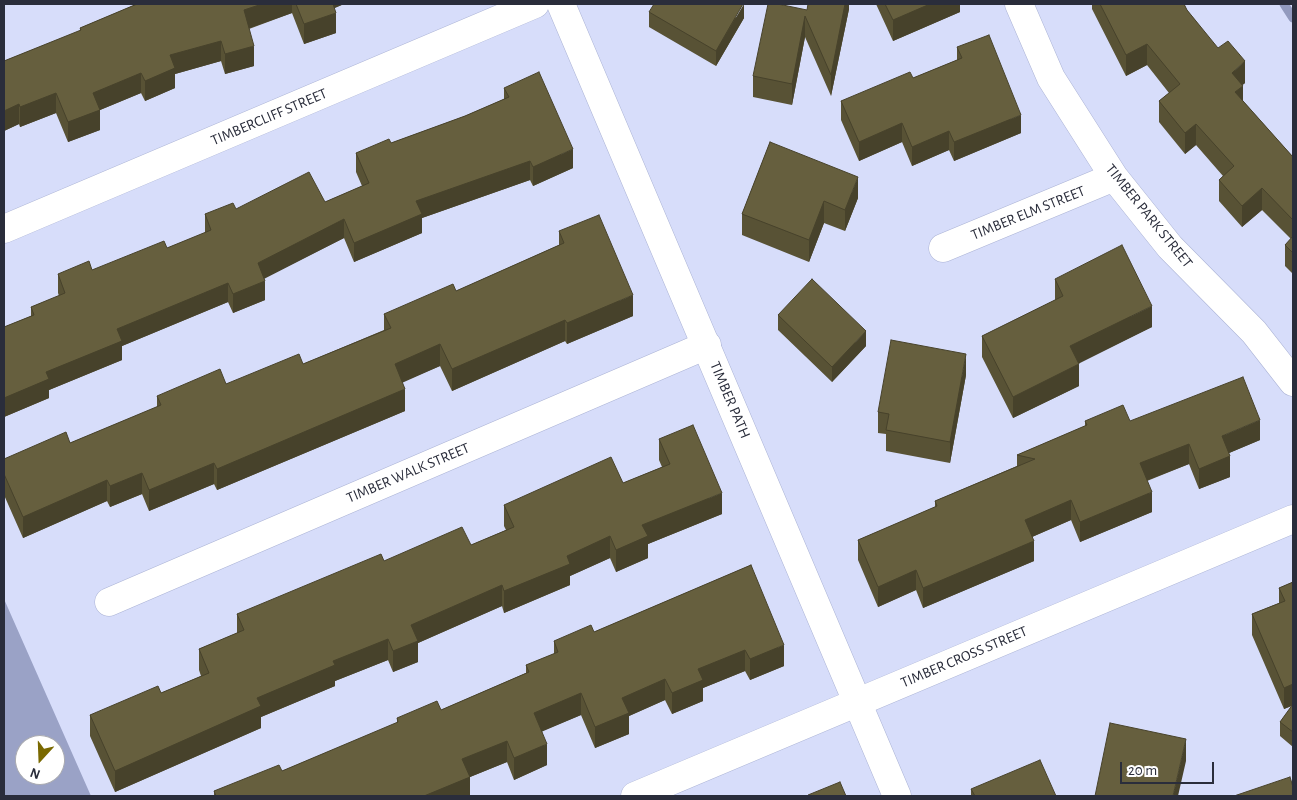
<!DOCTYPE html>
<html>
<head>
<meta charset="utf-8">
<style>
	body { margin:0 }
	#map { position:relative; width:1297px; height:800px; overflow:hidden; background:#d7ddfa; font-family:"Alegreya Sans",sans-serif }
	canvas { display:block }
	.frame { position:absolute; inset:0; border:5px solid #2a2d3b; pointer-events:none }
	.north { position:absolute; left:15px; top:735px; width:50px; height:50px; box-sizing:border-box; background:#fff; border:1px solid #aaabb1; border-radius:50%; rotate:200deg; font-size:14px; font-weight:700; line-height:20px; text-align:center; color:#2a2d3b }
	.north::after { content:''; display:block; margin:auto; width:18px; height:22px; background:#7a6900; clip-path:polygon(50% 0,100% 100%,50% 72%,0 100%) }
	.scale { position:absolute; left:1120px; top:762px; width:94px; height:22px; box-sizing:border-box; border:2px solid #2a2d3b; border-top:0; padding-left:6px; font-size:15px; line-height:18px; white-space:nowrap; color:#2a2d3b; -webkit-text-stroke:4px #fff; paint-order:stroke }
</style>
</head>
<body>
<div id="map">
<canvas width="1297" height="800"></canvas>
<div class="frame"></div>
<div class="north">N</div>
<div class="scale">20 m</div>
</div>
<script>
const ctx = document.querySelector('canvas').getContext('2d');
ctx.lineJoin = 'round';
function fill(path, color) { ctx.fillStyle = color; ctx.fill(path, 'evenodd'); }
const poly = rows => new Path2D(rows.map(r => 'M' + r).join(''));
function trace(path, color, width, dash) { ctx.strokeStyle = color; ctx.lineWidth = width; ctx.lineCap = dash ? 'butt' : 'round'; ctx.setLineDash(dash || []); ctx.stroke(path); }
function drawText(font, color, halo, rows, align = 'center') {
  ctx.font = font + ' "Alegreya Sans",sans-serif'; ctx.lineWidth = 5; ctx.setLineDash([]); ctx.textBaseline = 'middle'; ctx.strokeStyle = halo; ctx.fillStyle = color; for (const [text, x, y, turn = 0] of rows) {
    ctx.save(); ctx.translate(x, y); ctx.rotate((+turn || 0) * Math.PI / 180); ctx.textAlign = isNaN(turn) ? turn : align; if (halo) ctx.strokeText(text, 0, 0); ctx.fillText(text, 0, 0); ctx.restore();
  }
}
fill(poly([
	[4,599,91,796,4,796],
	[25,745,55,745,55,775,25,775]
]), '#9aa2c6');
trace(poly([
	[1284,4,1293,18]
]), '#929abe', 9);
const street = poly([
	[1019,4,1051,78,1114,177,1170,247,1254,332,1293,382],
	[4,229,535,4],
	[943,248,1114,177],
	[109,602,707,345],
	[635,796,1293,519]
]);
const secondary = poly([
	[561,4,897,796]
]);
trace(street, '#abb3d5', 29);
trace(secondary, '#abb3d5', 29);
trace(street, '#fff', 28);
trace(secondary, '#fff', 28);
fill(poly([
	[137,4,344,4,334,8,336,33,304,44,292,13,249,29,254,66,225,74,221,61,175,74,175,88,145,101,141,93,100,110,100,130,68,142,56,113,20,127,19,124,4,131,4,61,80,31,80,28],
	[849,4,849,9,831,96,805,37,792,105,753,97,753,76,807,10],
	[876,4,960,4,960,12,893,41],
	[1092,4,1184,4,1187,10,1245,83,1242,85,1243,101,1293,157,1293,274,1285,266,1285,245,1291,239,1262,210,1242,227,1219,201,1219,180,1223,176,1196,145,1185,154,1159,122,1159,101,1169,93,1147,65,1126,76,1092,9],
	[649,12,744,18,716,66,649,27],
	[957,47,1021,133,954,161,949,150,912,166,902,142,859,161,841,120,841,101,913,78,957,60],
	[504,88,573,168,533,186,530,180,422,218,422,233,354,262,344,238,264,278,265,300,233,313,228,302,122,346,122,360,49,390,49,398,4,417,4,327,31,316,31,307,59,296,58,293,58,274,92,270,167,248,205,233,205,214,236,209,325,202,362,186,356,172,356,153,391,143,465,116,504,99],
	[770,142,858,198,845,231,824,223,809,262,742,235,742,214],
	[559,231,633,316,567,344,565,341,452,391,440,366,402,382,405,411,217,490,214,484,149,511,142,494,110,507,107,501,23,538,4,495,4,459,70,443,157,407,157,396,226,384,303,364,384,330,384,314,456,291,559,245],
	[1055,279,1152,327,1078,363,1079,386,1013,418,982,357,982,336,1055,300],
	[778,315,866,346,832,382,778,330],
	[966,375,950,463,886,451,886,434,878,433,878,412],
	[1085,421,1130,421,1260,440,1229,453,1230,477,1199,489,1189,464,1147,481,1152,512,1080,542,1071,520,1032,537,1034,561,923,608,916,590,878,607,858,560,858,540,935,507,935,501,1017,466,1017,455,1085,426],
	[659,439,722,514,648,544,648,558,616,572,610,558,570,576,570,585,504,613,502,606,418,643,418,662,393,672,388,660,335,681,335,686,261,717,261,728,115,792,90,736,90,715,161,693,201,676,199,670,199,649,237,633,237,614,384,561,471,545,506,530,504,526,504,505,623,483,662,467,659,460],
	[751,565,784,666,750,680,745,671,703,688,703,701,672,714,665,700,629,716,629,734,595,748,581,715,542,731,547,765,514,780,507,762,470,777,470,796,214,796,214,791,282,771,397,723,397,718,441,710,526,673,526,665,554,654,554,641,594,632],
	[1293,582,1293,747,1280,736,1280,722,1292,706,1284,709,1252,635,1252,614,1279,603,1279,588],
	[971,789,1056,796,971,796]
]), '#585235');
fill(poly([
	[262,4,292,4,292,13,244,30,244,10],
	[328,4,344,4,328,11],
	[744,4,744,18,716,66,716,51],
	[845,4,849,4,849,9,831,96,831,75],
	[930,4,960,4,960,12,893,41,893,20],
	[336,13,336,33,304,44,304,24],
	[805,16,805,37,792,105,792,84],
	[221,41,221,61,175,74,175,88,145,101,145,81,170,55],
	[1147,44,1147,65,1126,76,1126,55],
	[254,46,254,66,225,74,225,54],
	[1245,61,1245,83,1232,94,1232,73],
	[141,73,141,93,100,110,100,130,68,142,68,122,93,93],
	[1243,86,1243,107,1235,92],
	[56,93,56,113,20,127,20,107],
	[19,104,19,124,4,131,4,111],
	[1021,115,1021,133,954,161,954,142],
	[902,123,902,142,859,161,859,142],
	[1196,124,1196,145,1185,154,1185,133],
	[949,131,949,150,912,166,912,147],
	[573,149,573,168,533,186,533,167],
	[530,161,530,180,422,218,422,233,354,262,354,243,416,201],
	[858,177,858,198,845,231,845,210],
	[1262,188,1262,210,1242,227,1242,206],
	[824,201,824,223,809,262,809,240],
	[344,219,344,238,258,282,258,263],
	[265,281,265,300,233,313,233,294],
	[228,283,228,302,122,346,122,360,49,390,49,398,4,417,4,398,117,329],
	[633,295,633,316,567,344,567,323],
	[1152,306,1152,327,1070,368,1070,346],
	[565,320,565,341,452,391,452,369],
	[866,331,866,346,832,382,832,367],
	[440,344,440,366,395,386,395,364],
	[966,354,966,375,950,463,950,442],
	[1079,364,1079,386,1013,418,1013,397],
	[405,389,405,411,217,490,217,469],
	[1260,420,1260,440,1222,456,1222,436],
	[1189,444,1189,464,1140,483,1140,463],
	[1230,456,1230,477,1199,489,1199,469],
	[214,463,214,484,149,511,149,490],
	[142,473,142,494,110,507,110,486],
	[107,480,107,501,23,538,23,517],
	[1152,492,1152,512,1080,542,1080,522],
	[722,493,722,514,648,544,648,558,616,572,616,550,642,525],
	[1071,500,1071,520,1025,540,1025,520],
	[610,536,610,558,570,576,570,585,504,613,504,591,567,556],
	[1034,541,1034,561,923,608,923,588],
	[916,570,916,590,878,607,878,587],
	[502,585,502,606,418,643,418,662,393,672,393,651,411,625],
	[388,639,388,660,335,681,335,686,261,717,261,728,115,792,115,771,257,698,333,661],
	[784,645,784,666,750,680,750,659],
	[745,650,745,671,703,688,703,701,672,714,672,693,698,669],
	[665,679,665,700,629,716,629,734,595,748,595,727,622,698],
	[1293,684,1293,705,1284,709,1284,688],
	[581,693,581,715,534,735,534,713],
	[1186,739,1186,761,1178,796,1173,796],
	[507,741,507,762,470,777,470,796,424,796,462,759],
	[547,744,547,765,514,780,514,758]
]), '#47422b');
const building = poly([
	[137,4,262,4,244,10,254,46,225,54,221,41,170,55,175,68,145,81,141,73,93,93,100,110,68,122,56,93,20,107,19,104,4,111,4,61,81,30,80,28,137,4],
	[296,4,333,4,336,13,304,24,296,4],
	[654,4,743,4,716,51,649,12,654,4],
	[768,4,778,4,807,10,808,4,845,4,831,75,805,16,792,84,753,76,768,4],
	[885,4,930,4,893,20,885,4],
	[1100,4,1184,4,1187,10,1218,48,1228,41,1245,61,1232,73,1243,86,1235,92,1293,157,1293,220,1262,188,1242,206,1219,180,1234,166,1196,124,1185,133,1159,101,1180,84,1147,44,1126,55,1100,4],
	[989,35,1021,115,954,142,949,131,912,147,902,123,859,142,841,101,910,72,913,78,962,58,957,47,989,35],
	[539,72,573,149,533,167,530,161,416,201,422,214,354,243,344,219,258,263,265,281,233,294,228,283,117,329,122,341,46,372,49,379,4,398,4,327,34,315,31,307,65,293,58,274,89,261,92,270,164,241,167,248,211,230,205,214,233,203,236,209,309,172,325,202,369,183,356,153,389,139,391,143,465,116,509,97,504,88,539,72],
	[770,142,858,177,845,210,824,201,809,240,742,214,770,142],
	[599,215,633,295,567,323,565,320,452,369,440,344,395,364,405,389,217,469,214,463,149,490,142,473,110,486,107,480,23,517,4,474,4,459,66,432,70,443,161,405,157,396,220,369,226,384,299,354,303,364,391,328,384,314,453,284,456,291,564,243,559,231,599,215],
	[1293,236,1293,253,1285,245,1293,236],
	[1122,245,1152,306,1070,346,1079,364,1013,397,982,336,1063,296,1055,279,1122,245],
	[812,279,866,331,832,367,778,315,812,279],
	[891,340,966,354,950,442,886,430,889,414,878,412,891,340],
	[1243,377,1260,420,1222,436,1230,456,1199,469,1189,444,1140,463,1152,492,1080,522,1071,500,1025,520,1034,541,923,588,916,570,878,587,858,540,937,506,935,501,1035,459,1017,455,1087,425,1085,421,1123,405,1130,421,1243,377],
	[693,425,722,493,642,525,648,536,616,550,610,536,567,556,570,564,504,591,502,585,411,625,418,641,393,651,388,639,333,661,335,665,257,698,261,706,115,771,90,715,158,686,161,693,209,673,199,649,244,630,237,614,381,554,384,561,462,527,471,545,514,527,504,505,611,457,623,483,670,464,659,439,693,425],
	[751,565,784,645,750,659,745,650,698,669,703,680,672,693,665,679,622,698,629,713,595,727,581,693,534,713,547,744,514,758,507,741,462,759,470,777,424,796,216,796,214,791,279,765,282,771,398,722,397,718,437,701,441,710,529,672,526,665,558,652,554,641,591,625,594,632,751,565],
	[1293,582,1293,684,1284,688,1252,614,1285,601,1279,588,1293,582],
	[1293,704,1293,732,1280,722,1293,704],
	[1110,723,1186,739,1173,796,1095,796,1110,723],
	[1040,760,1056,796,975,796,971,789,1040,760],
	[1290,777,1293,787,1293,796,1234,796,1290,777],
	[840,782,846,796,808,796,808,795,840,782]
]);
fill(building, '#665f3e');
trace(building, '#47422b', 1);
drawText('15px', '#2a2d3b', '#fff', [
	["TIMBERCLIFF STREET",269,117,-23],
	["TIMBER ELM STREET",1028,213,-22],
	["TIMBER PARK STREET",1149,216,51],
	["TIMBER PATH",730,400,67],
	["TIMBER WALK STREET",408,473,-23],
	["TIMBER CROSS STREET",964,657,-23]
]);
</script>
</body>
</html>
